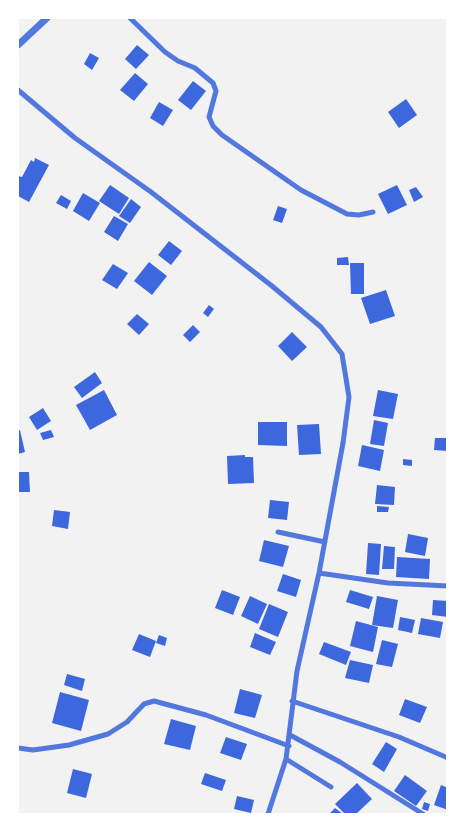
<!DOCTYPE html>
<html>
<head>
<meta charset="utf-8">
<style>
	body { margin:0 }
	#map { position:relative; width:465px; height:832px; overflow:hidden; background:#f2f2f2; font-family:Literata,serif }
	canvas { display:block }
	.frame { position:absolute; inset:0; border:19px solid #fff; pointer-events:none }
</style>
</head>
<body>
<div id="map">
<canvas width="465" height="832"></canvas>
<div class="frame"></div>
</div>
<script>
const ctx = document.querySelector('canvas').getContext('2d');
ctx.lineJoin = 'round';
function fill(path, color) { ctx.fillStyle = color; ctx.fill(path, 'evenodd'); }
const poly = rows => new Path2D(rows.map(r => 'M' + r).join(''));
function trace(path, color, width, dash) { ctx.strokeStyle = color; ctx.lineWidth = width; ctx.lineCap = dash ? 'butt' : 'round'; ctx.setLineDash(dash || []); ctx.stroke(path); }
fill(poly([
	[137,45,149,55,136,69,125,59],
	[90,53,99,58,92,70,84,64],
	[135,73,148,84,134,101,120,90],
	[193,81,206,91,191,110,178,100],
	[406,99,417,115,399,128,388,112],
	[159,102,173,110,163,126,150,118],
	[35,158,49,165,29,202,18,196,18,176,22,177,31,160,34,162],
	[110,185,129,198,119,214,99,201],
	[397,185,407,205,388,214,378,194],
	[416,187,423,197,414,202,409,190],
	[83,193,100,203,89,221,73,211],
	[61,195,71,201,67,209,56,203],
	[131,199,141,207,130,223,119,216],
	[278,206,287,209,282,223,273,220],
	[114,216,128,224,118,241,104,232],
	[169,241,182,251,171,265,158,255],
	[348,257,349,265,337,265,337,258],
	[149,262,167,276,152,295,134,281],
	[350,263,364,263,364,294,351,294],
	[113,264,128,273,117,289,102,280],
	[386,290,395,316,370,324,361,298],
	[209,305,214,309,208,317,203,313],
	[137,314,149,324,139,335,127,324],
	[193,325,200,332,190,342,183,335],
	[292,332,307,347,292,361,278,346],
	[95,372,102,383,82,398,74,387],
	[104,390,117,415,90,430,76,405],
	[378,390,398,394,393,419,373,416],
	[43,408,51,421,37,430,29,417],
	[374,420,388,423,384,446,370,444],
	[258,422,287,422,287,446,258,445],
	[319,424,321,454,299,455,297,425],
	[20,430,25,452,18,454,18,431],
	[51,430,54,437,43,440,40,433],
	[435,438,448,438,448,451,434,450],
	[362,445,384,450,380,471,358,466],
	[245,455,245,457,253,457,254,483,228,484,227,456],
	[403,459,412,460,412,466,403,465],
	[18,472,29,472,30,492,18,492],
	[377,485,395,487,394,505,375,504],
	[270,500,289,502,287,520,268,518],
	[377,506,389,507,388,512,377,512],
	[54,510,70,512,68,529,52,526],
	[408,534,428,538,425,556,405,552],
	[264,540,289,546,283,567,259,561],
	[368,543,381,544,379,575,366,574],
	[384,546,395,547,394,569,382,569],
	[397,557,430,559,429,579,396,577],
	[283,574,301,580,296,597,277,591],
	[222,590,240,597,233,615,215,608],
	[350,590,373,597,369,609,346,602],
	[250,596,267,604,258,624,241,616],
	[377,596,398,600,393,628,372,625],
	[433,600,448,601,448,617,432,615],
	[269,604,288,612,278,637,259,629],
	[400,617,415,620,412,633,398,630],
	[421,618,443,622,440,638,418,634],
	[356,621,378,627,373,652,350,646],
	[255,633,276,642,270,655,250,647],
	[139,634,156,641,150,657,132,650],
	[159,635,167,638,165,646,156,643],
	[382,640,398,644,392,667,376,664],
	[324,642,351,652,346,665,319,654],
	[350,660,373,665,369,683,345,678],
	[67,674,85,679,82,691,64,685],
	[240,689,262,695,255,718,234,713],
	[60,692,89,700,81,731,52,723],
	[405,699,427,707,420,723,399,715],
	[171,719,196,726,190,750,164,744],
	[226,737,247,744,241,760,220,753],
	[386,742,397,749,384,772,372,764],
	[73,769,92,774,86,798,67,793],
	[205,773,226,780,222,791,201,784],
	[405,775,427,791,416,806,394,791],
	[357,783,372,799,356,814,345,814,335,804],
	[441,785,448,788,448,810,434,805],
	[237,796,254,800,251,813,234,809],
	[424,802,430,804,428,811,422,809],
	[335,808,343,814,329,814]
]), '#3d67dc');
trace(poly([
	[130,18,165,52,178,61,195,68,213,83,216,91,209,117,213,126,222,135,301,190,347,214,359,215,373,212],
	[18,90,75,138,151,192,272,286,321,327,342,354,349,397,343,443,319,573,297,671,286,759,268,814],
	[278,532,325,542],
	[319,573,388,583,448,586],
	[292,701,399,737,448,758],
	[290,735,340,762,423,814],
	[18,748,33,750,69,745,108,734,127,722,144,704,154,701,206,715,289,746],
	[286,759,331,787]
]), '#5277de', 5);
trace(poly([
	[18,45,47,18]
]), '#5277de', 7);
</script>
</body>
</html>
